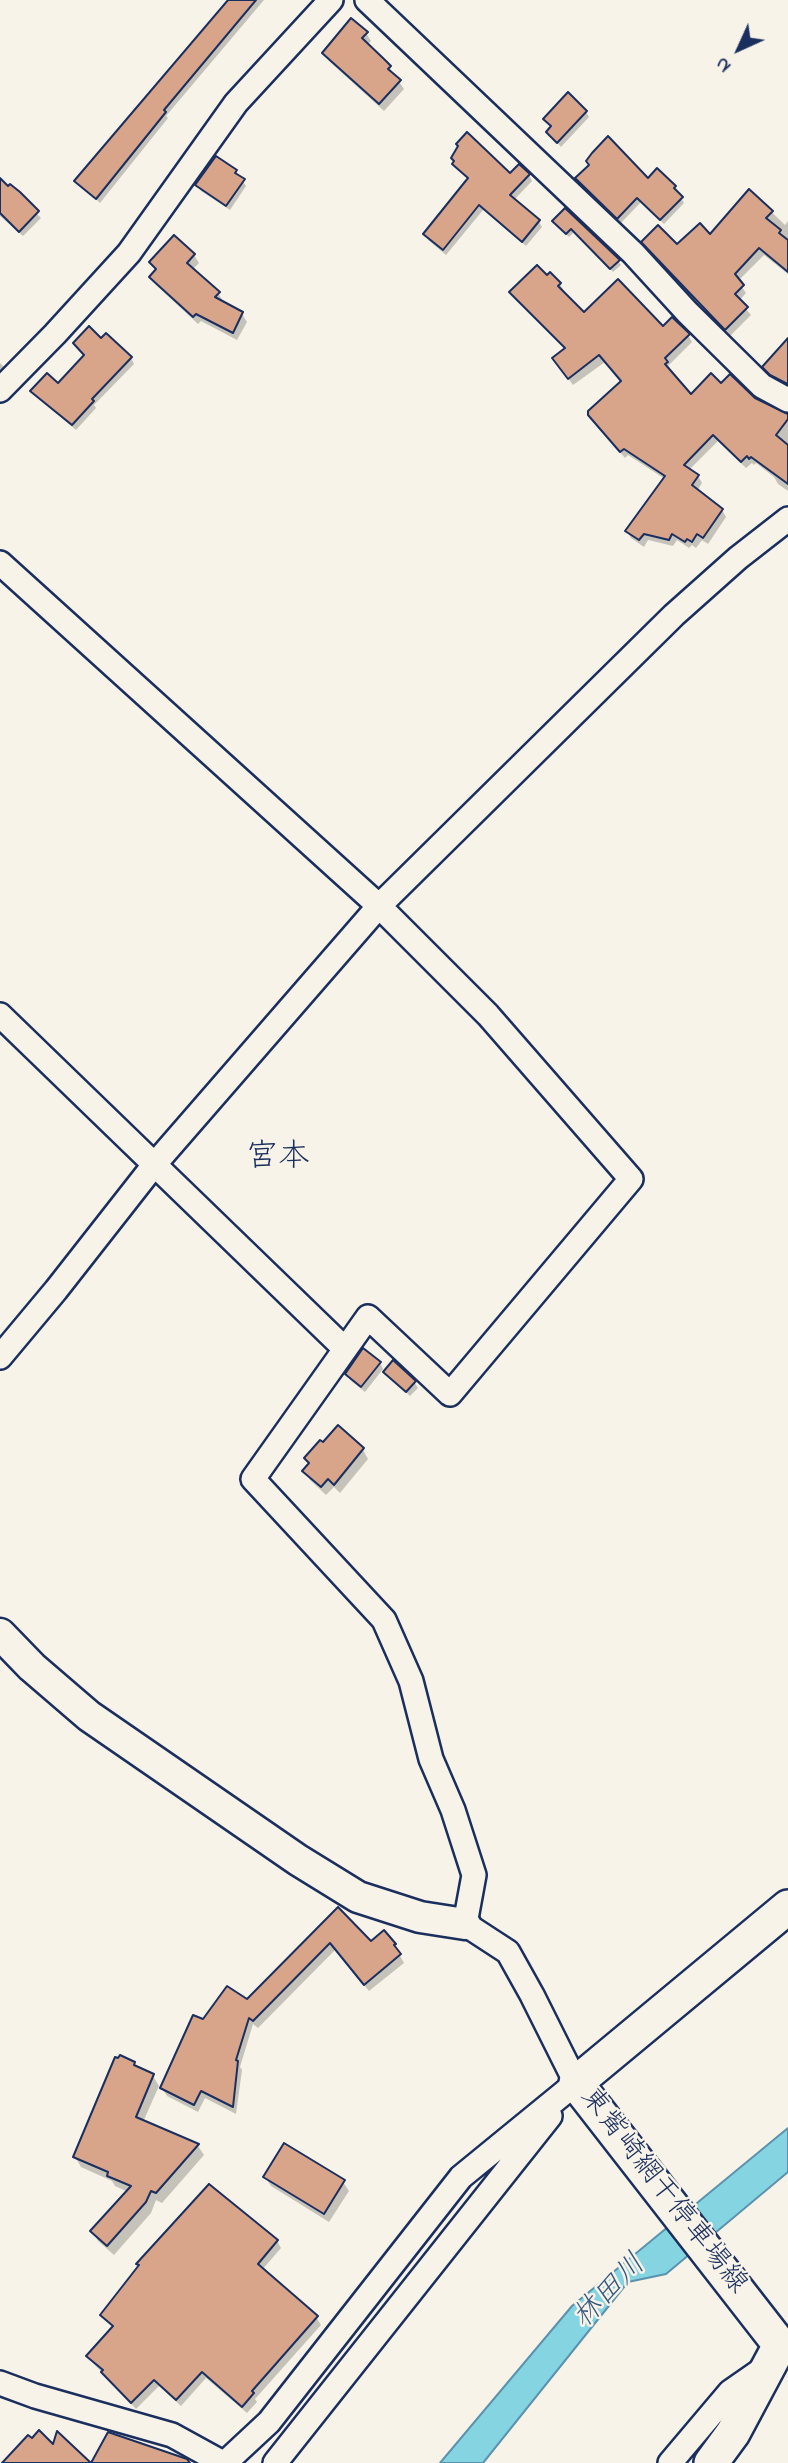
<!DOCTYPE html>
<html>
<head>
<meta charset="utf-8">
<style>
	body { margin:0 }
	#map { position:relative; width:788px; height:2463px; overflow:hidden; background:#f7f3e8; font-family:"Indie Flower",sans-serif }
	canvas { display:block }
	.north { position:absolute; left:704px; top:14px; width:70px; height:70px; -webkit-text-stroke:5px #f7f3e8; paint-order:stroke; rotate:225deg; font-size:19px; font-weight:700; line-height:28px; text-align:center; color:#1b2f5e }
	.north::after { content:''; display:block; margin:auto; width:24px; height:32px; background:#1b2f5e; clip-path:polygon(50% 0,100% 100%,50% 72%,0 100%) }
</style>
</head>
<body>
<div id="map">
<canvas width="788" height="2463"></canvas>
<div class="north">N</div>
</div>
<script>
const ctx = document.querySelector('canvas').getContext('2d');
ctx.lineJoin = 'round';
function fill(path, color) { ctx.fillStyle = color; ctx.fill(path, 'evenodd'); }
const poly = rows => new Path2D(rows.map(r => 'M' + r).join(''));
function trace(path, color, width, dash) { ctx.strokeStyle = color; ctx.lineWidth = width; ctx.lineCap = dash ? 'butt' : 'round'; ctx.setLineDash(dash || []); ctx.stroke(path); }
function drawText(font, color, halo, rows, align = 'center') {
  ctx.font = font + ' "Indie Flower","Klee One",sans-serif'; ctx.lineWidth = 5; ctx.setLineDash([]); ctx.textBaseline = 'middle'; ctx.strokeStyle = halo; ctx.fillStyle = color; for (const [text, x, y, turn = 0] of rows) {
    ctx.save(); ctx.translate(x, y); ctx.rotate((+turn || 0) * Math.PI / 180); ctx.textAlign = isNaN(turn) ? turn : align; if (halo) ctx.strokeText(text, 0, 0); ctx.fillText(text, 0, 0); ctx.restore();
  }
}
const water = poly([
	[788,2128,788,2172,666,2274,628,2282,483,2463,440,2463,572,2306,788,2128]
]);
fill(water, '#85d4e2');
trace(water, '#5b92ad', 2);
fill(poly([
	[231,0,264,0,166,116,168,118,100,203,76,181],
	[366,33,371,41,367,45,389,67,404,89,384,111,329,61,324,53],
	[586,112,589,117,561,147,548,132,552,128,545,119],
	[454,164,510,175,529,175,532,181,514,200,539,222,542,227,526,246,483,210,446,255,428,240,425,234,469,180],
	[236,171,246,186,230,210,201,191,197,185],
	[577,179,648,180,674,187,684,203,664,224,641,202,621,223],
	[10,187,41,218,23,236,0,216,0,198],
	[750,191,785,225,788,221,788,274,764,255,738,281,746,293,739,301,751,315,730,336,648,249,644,242,677,247,710,236],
	[565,210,618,261,621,265,613,272,574,232,569,237,557,225],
	[194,255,199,263,192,270,218,293,223,301,221,303,242,314,247,322,237,340,201,321,198,324,156,285,151,277,156,271,151,263],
	[547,278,560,284,564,291,562,293,584,314,663,328,688,335,692,342,668,366,669,371,691,396,721,385,788,415,788,491,778,484,774,477,756,463,754,465,752,463,746,468,718,441,689,470,698,476,702,483,697,491,722,510,726,517,708,544,702,540,696,548,692,545,689,548,677,540,673,546,648,540,644,547,631,538,627,531,665,479,628,455,625,458,594,422,622,382,605,362,573,385,559,366,566,350,516,300,511,292],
	[101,341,131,358,134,364,94,405,96,408,76,430,36,397,33,391,59,386,85,356,75,343],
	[788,353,788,389,776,382,765,367],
	[0,363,5,368,0,373],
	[380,1363,383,1369,365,1392,350,1380,347,1374],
	[385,1372,414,1382,418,1388,410,1396],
	[323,1445,363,1450,368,1459,340,1493,334,1487,326,1495,310,1480,304,1471,310,1465,306,1458],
	[338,1910,371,1943,394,1945,404,1963,369,1991,335,1950,258,2028,253,2024,240,2067,242,2070,236,2114,205,2098,198,2112,167,2096,162,2088,204,2021,247,2001],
	[134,2063,137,2068,153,2076,159,2086,143,2122,198,2146,204,2155,162,2203,156,2200,151,2213,114,2255,98,2241,92,2231,128,2192,115,2186,112,2181,81,2167,75,2157],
	[265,2177,343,2182,349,2191,329,2222,271,2186],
	[277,2241,281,2248,262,2270,316,2317,321,2325,255,2399,257,2402,247,2413,206,2378,181,2406,159,2386,136,2409,93,2363,88,2356,113,2328,102,2315]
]), '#0003');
const building = poly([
	[228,0,256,0,164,110,166,112,96,199,74,181,228,0],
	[351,18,368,32,362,38,384,59,391,66,388,69,401,80,379,104,322,53,351,18],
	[568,92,587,111,557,143,546,132,551,126,543,119,568,92],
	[467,132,510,173,519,164,530,174,510,195,540,220,522,242,479,205,443,250,423,234,468,178,452,164,454,161,451,158,458,146,456,144,467,132],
	[608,136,648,178,657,168,676,186,674,188,683,197,660,220,637,198,617,219,575,178,589,165,586,161,592,153,608,136],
	[216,156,237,170,235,173,245,179,226,206,195,185,216,156],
	[0,178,8,186,10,184,20,192,39,211,19,232,0,213,0,178],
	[749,189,773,211,766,218,781,230,779,233,788,240,788,272,759,248,735,274,744,285,735,294,748,307,725,330,641,242,658,225,677,244,700,223,710,234,749,189],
	[565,208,620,260,610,269,571,229,566,234,552,221,565,208],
	[174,235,195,254,187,263,220,292,215,297,243,312,233,333,196,314,193,317,149,277,156,269,149,262,174,235],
	[537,265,547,275,550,272,561,283,558,286,584,312,618,279,663,326,672,317,690,334,665,358,668,362,665,364,691,394,711,373,721,383,730,374,755,398,788,414,788,419,776,435,788,445,788,484,751,457,749,459,747,456,741,462,713,435,684,465,699,475,692,485,723,509,703,538,697,534,692,542,687,539,685,542,672,534,669,540,644,534,639,540,625,531,665,476,624,449,620,452,588,415,588,411,621,381,599,355,568,379,552,358,565,348,509,292,537,265],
	[89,326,101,338,106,333,132,357,92,399,94,401,72,425,30,391,47,373,58,383,84,355,73,343,89,326],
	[788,338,788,384,770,375,762,367,788,338],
	[363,1348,381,1362,361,1387,345,1374,363,1348],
	[393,1360,416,1381,406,1392,383,1372,393,1360],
	[338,1425,364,1448,334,1485,328,1479,321,1487,302,1471,309,1463,304,1458,320,1440,323,1442,338,1425],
	[338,1907,371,1941,384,1930,396,1944,394,1945,401,1954,364,1985,330,1943,253,2021,249,2018,236,2060,238,2061,233,2107,201,2091,194,2105,160,2088,193,2015,203,2019,227,1986,247,1999,338,1907],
	[120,2055,135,2062,134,2065,154,2074,136,2117,199,2144,156,2193,151,2191,146,2202,107,2246,90,2231,131,2186,107,2176,108,2172,73,2157,115,2057,118,2058,120,2055],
	[284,2143,345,2180,324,2214,263,2177,284,2143],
	[209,2184,278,2240,258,2264,318,2316,252,2391,254,2393,242,2407,202,2372,176,2400,154,2380,131,2403,101,2372,103,2370,86,2356,113,2326,100,2315,139,2265,136,2264,209,2184],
	[39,2430,53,2444,57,2431,91,2463,108,2432,187,2459,190,2463,2,2463,28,2435,32,2438,39,2430]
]);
fill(building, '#d8a58b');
trace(building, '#1b2f5e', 2);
const minor = poly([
	[367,0,633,253,687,312,762,386,788,400],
	[0,390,55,334,129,253,236,103,331,0],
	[0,563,379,906,488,1015,631,1179,450,1394,368,1317,253,1479,384,1620,411,1681,431,1759,453,1810,474,1875,465,1924,508,1952,532,1995,576,2083],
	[0,1015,344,1348],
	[0,1357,56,1290,154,1165,379,906,674,615,738,558,788,519],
	[0,2383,35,2396,172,2435,223,2463],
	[225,2463,269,2422,461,2177,576,2083],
	[275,2463,550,2116],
	[670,2463,730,2392,766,2367]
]);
const tertiary = poly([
	[0,1634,32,1667,89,1716,298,1860,358,1897,420,1917,465,1924]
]);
const secondary = poly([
	[711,2463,733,2433,780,2345,576,2083,788,1907]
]);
trace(minor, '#1b2f5e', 28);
trace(tertiary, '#1b2f5e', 35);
trace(secondary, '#1b2f5e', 38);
trace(minor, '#f7f3e8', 23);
trace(tertiary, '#f7f3e8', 30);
trace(secondary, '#f7f3e8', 33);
drawText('28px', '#1b2f5e', '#f7f3e8', [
	["東觜崎網干停車場線",662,2192,52]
]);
drawText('italic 30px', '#36587f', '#f7f3e8', [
	["林田川",611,2293,-46]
]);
drawText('32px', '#1b2f5e', '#f7f3e8', [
	["宮本",278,1160]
]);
</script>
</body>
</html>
